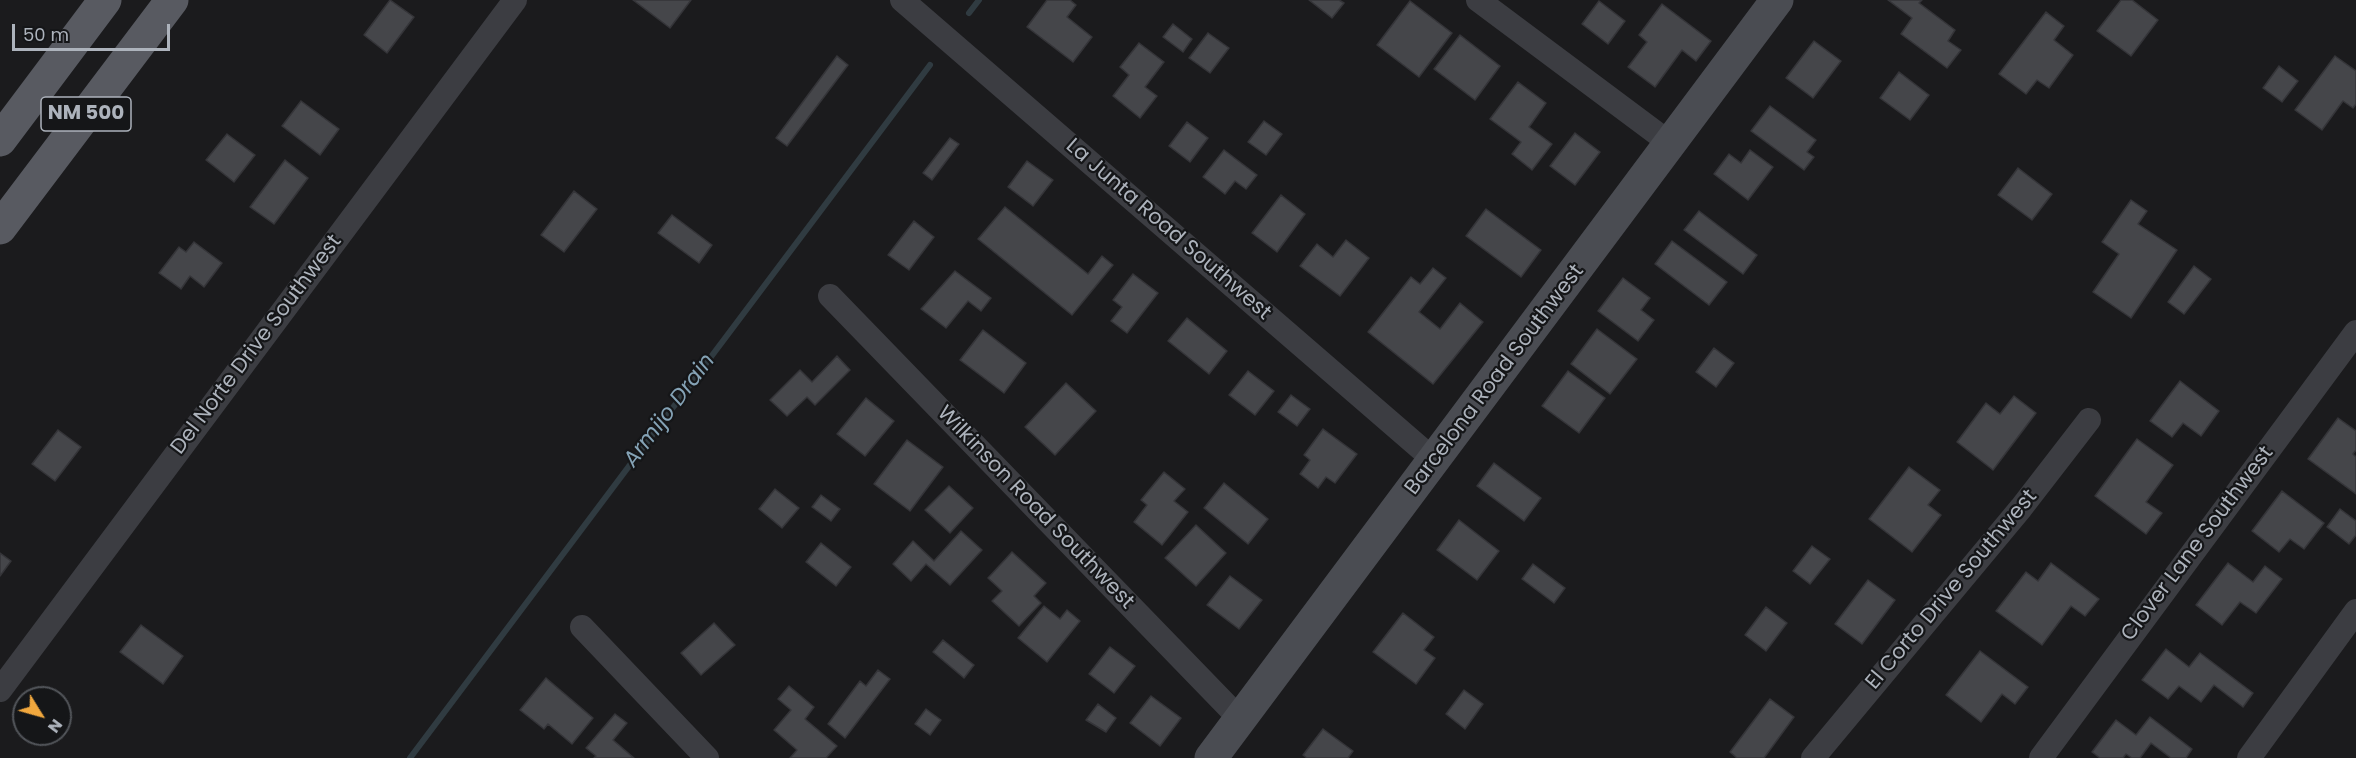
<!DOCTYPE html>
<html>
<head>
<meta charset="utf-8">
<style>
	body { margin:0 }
	#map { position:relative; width:2356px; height:758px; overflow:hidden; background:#1b1b1d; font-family:Poppins,sans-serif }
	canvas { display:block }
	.north { position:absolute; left:12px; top:686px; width:60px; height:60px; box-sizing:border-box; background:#151618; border:2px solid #52555a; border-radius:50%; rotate:127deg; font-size:16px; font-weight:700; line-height:24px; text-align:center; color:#adb3bc }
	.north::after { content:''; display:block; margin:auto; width:21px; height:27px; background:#f1a83e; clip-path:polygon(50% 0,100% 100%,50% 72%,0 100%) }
	.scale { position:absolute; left:12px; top:24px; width:158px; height:27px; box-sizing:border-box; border:3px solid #adb3bc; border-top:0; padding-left:8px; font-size:18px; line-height:21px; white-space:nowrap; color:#adb3bc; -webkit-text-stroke:4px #151618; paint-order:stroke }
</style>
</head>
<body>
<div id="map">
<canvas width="2356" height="758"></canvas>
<div class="north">N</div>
<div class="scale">50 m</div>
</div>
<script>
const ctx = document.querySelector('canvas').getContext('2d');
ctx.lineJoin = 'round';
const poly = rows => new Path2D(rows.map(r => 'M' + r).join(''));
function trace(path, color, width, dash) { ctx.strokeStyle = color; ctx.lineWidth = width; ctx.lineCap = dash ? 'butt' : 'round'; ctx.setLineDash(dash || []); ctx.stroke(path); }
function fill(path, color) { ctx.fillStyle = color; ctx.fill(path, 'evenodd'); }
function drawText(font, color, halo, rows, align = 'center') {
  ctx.font = font + ' Poppins,sans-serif'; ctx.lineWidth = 4.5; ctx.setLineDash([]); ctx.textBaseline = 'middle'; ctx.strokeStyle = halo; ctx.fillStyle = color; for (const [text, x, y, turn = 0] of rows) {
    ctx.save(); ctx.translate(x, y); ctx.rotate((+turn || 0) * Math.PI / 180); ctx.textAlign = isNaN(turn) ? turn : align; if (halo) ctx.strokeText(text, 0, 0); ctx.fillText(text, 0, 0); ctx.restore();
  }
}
trace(poly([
	[969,13,979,0],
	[410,758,930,65]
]), '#303b41', 6);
const building = poly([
	[390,0,414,17,387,53,364,35,390,0],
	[633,0,691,0,670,28,633,0],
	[1047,0,1070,0,1076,5,1067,17,1092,37,1073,62,1027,27,1047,0],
	[1309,0,1339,0,1344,3,1332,18,1309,0],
	[1888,0,1922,0,1919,3,1955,30,1948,41,1961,50,1947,68,1901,34,1912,18,1888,0],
	[2121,0,2132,0,2158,20,2131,56,2097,31,2121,0],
	[1410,1,1452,33,1419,77,1377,45,1410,1],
	[1599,1,1625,21,1608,44,1582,24,1599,1],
	[1662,4,1711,41,1696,61,1682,50,1655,87,1628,67,1647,42,1639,35,1662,4],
	[2046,12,2064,26,2054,40,2073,55,2049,88,2037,80,2026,94,1999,74,2046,12],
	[1173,24,1192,39,1183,52,1163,37,1173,24],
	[1208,33,1229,48,1210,73,1189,58,1208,33],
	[1460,35,1500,66,1475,100,1434,69,1460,35],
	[1814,41,1841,61,1813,98,1786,78,1814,41],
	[1139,43,1164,62,1145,87,1157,96,1140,118,1113,96,1129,75,1120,67,1139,43],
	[837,56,848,65,787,146,776,138,837,56],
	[2335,56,2356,71,2356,104,2353,108,2343,101,2322,130,2295,110,2335,56],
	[2279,66,2298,81,2282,102,2263,88,2279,66],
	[1899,72,1929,95,1910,120,1880,98,1899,72],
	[1518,82,1546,103,1529,127,1552,144,1532,170,1512,154,1521,142,1490,119,1518,82],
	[301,101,339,129,320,155,282,126,301,101],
	[1770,106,1816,140,1807,152,1814,157,1804,170,1751,131,1770,106],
	[1264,121,1282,134,1266,155,1248,142,1264,121],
	[1187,122,1208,138,1190,162,1169,146,1187,122],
	[1575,133,1600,152,1575,185,1550,166,1575,133],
	[227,134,255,155,234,182,206,160,227,134],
	[950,138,959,144,932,180,923,173,950,138],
	[1224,150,1257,175,1246,189,1235,181,1225,194,1203,177,1224,150],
	[1750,150,1773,167,1748,200,1714,174,1729,154,1741,163,1750,150],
	[285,160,308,178,274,224,250,207,285,160],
	[1027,161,1053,180,1033,206,1008,187,1027,161],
	[2018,168,2052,194,2032,220,1998,195,2018,168],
	[574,191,597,209,564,252,541,235,574,191],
	[1281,195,1305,214,1277,252,1252,233,1281,195],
	[2131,200,2147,211,2138,224,2177,250,2131,318,2093,292,2119,254,2102,242,2131,200],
	[1005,207,1088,274,1102,256,1113,265,1072,315,978,239,1005,207],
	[1486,209,1541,250,1521,277,1466,236,1486,209],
	[1699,211,1757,255,1743,274,1684,230,1699,211],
	[672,215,712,245,699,263,658,233,672,215],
	[914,221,934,237,909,270,888,255,914,221],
	[1346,240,1369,258,1340,296,1300,266,1317,244,1333,257,1346,240],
	[1672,241,1727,282,1709,305,1655,264,1672,241],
	[194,242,222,263,204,287,190,276,181,289,159,273,179,247,186,252,194,242],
	[2194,266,2211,279,2184,314,2168,302,2194,266],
	[1433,268,1446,278,1419,312,1440,329,1460,303,1483,322,1433,384,1368,332,1411,277,1420,284,1433,268],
	[955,271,991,298,981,311,968,301,946,328,921,309,955,271],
	[1133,274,1158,293,1127,333,1111,321,1122,307,1113,300,1133,274],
	[1623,278,1650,298,1641,310,1654,320,1638,341,1598,311,1623,278],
	[1187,318,1227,351,1209,374,1168,341,1187,318],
	[1597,329,1637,359,1610,394,1571,364,1597,329],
	[983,330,1026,363,1004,393,960,360,983,330],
	[1714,348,1734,363,1716,387,1696,372,1714,348],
	[837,356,850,370,815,405,807,397,787,416,770,400,800,370,812,382,837,356],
	[1248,371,1274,391,1255,415,1229,395,1248,371],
	[1568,371,1605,398,1579,433,1542,406,1568,371],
	[2180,381,2219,411,2201,436,2183,423,2172,437,2150,421,2180,381],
	[1066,383,1096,411,1055,455,1025,427,1066,383],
	[1291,395,1310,409,1297,426,1278,412,1291,395],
	[2014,396,2036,413,1993,470,1957,442,1986,403,2000,414,2014,396],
	[866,398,894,421,865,456,837,434,866,398],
	[2338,418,2356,431,2356,450,2353,454,2356,457,2356,494,2308,459,2338,418],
	[1323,429,1357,454,1335,483,1326,477,1318,488,1300,474,1310,460,1304,455,1323,429],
	[58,430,81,447,55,481,32,464,58,430],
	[2137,439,2173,465,2146,502,2162,513,2146,534,2095,496,2137,439],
	[907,440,943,467,910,511,874,484,907,440],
	[1494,463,1541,498,1524,521,1477,486,1494,463],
	[1909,467,1940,490,1928,505,1941,515,1912,552,1869,519,1909,467],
	[1164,472,1185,489,1174,501,1188,512,1162,545,1134,522,1147,505,1141,500,1164,472],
	[1224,483,1268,519,1248,544,1204,508,1224,483],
	[949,486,973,508,950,533,925,510,949,486],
	[775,489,799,508,782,528,759,509,775,489],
	[2282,491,2324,523,2304,549,2290,539,2279,552,2252,531,2282,491],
	[821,495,840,509,831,521,812,507,821,495],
	[2340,509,2356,521,2356,535,2349,544,2327,527,2340,509],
	[1459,520,1499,551,1477,580,1437,550,1459,520],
	[1196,525,1226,553,1196,586,1165,558,1196,525],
	[961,531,982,550,950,585,926,564,911,581,893,564,913,541,934,561,961,531],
	[821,543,851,567,836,586,806,562,821,543],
	[1812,546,1830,559,1810,584,1793,571,1812,546],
	[1012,552,1046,583,1034,596,1041,603,1019,626,992,601,1002,591,988,578,1012,552],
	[0,553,11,561,0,576,0,553],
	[2051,563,2099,599,2085,616,2071,606,2042,645,1996,611,2026,572,2038,581,2051,563],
	[2228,563,2253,582,2265,566,2282,579,2256,613,2240,602,2222,625,2196,605,2228,563],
	[1533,564,1565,588,1554,603,1522,579,1533,564],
	[1230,576,1262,600,1239,629,1207,605,1230,576],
	[1868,580,1895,600,1862,644,1835,624,1868,580],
	[1044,606,1060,619,1067,610,1080,621,1047,662,1018,638,1044,606],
	[1766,607,1787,623,1766,651,1745,635,1766,607],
	[1403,613,1434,637,1424,650,1435,658,1416,684,1373,652,1403,613],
	[714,623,735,645,701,675,681,653,714,623],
	[141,625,183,656,163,684,120,652,141,625],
	[943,640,974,665,964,678,933,652,943,640],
	[1110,647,1135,666,1114,693,1089,674,1110,647],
	[2166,649,2189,667,2200,653,2253,693,2243,707,2214,685,2201,702,2179,686,2168,699,2142,680,2166,649],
	[1980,651,2028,687,2015,704,2002,694,1981,722,1946,695,1980,651],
	[878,670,890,679,845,738,828,724,860,681,866,686,878,670],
	[546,678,593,718,572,744,548,724,544,729,520,710,546,678],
	[789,686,814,707,805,719,837,746,826,758,790,758,797,750,774,730,791,710,778,699,789,686],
	[1464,690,1483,704,1465,729,1446,714,1464,690],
	[1151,696,1181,718,1160,746,1130,723,1151,696],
	[1770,699,1794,717,1764,758,1737,758,1730,752,1770,699],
	[1098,704,1116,718,1106,732,1086,720,1098,704],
	[926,709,941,720,930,735,915,724,926,709],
	[615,714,627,723,613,740,634,758,594,758,596,756,586,748,615,714],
	[2150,717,2192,749,2186,758,2171,758,2151,743,2140,758,2132,758,2126,754,2123,758,2100,758,2092,752,2116,720,2136,735,2150,717],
	[1323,729,1353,751,1348,758,1307,758,1303,755,1323,729]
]);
fill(building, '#45464a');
trace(building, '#353539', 1.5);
trace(poly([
	[902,0,1434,460],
	[1478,0,1671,144],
	[830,296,1240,719],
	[582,627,707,758],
	[0,690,515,0],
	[1813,758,2021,508,2089,420],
	[2041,758,2356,332],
	[2249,758,2356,611]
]), '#3c3d42', 24);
trace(poly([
	[1211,758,1777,0]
]), '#4a4c52', 33);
trace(poly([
	[0,140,105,0],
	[0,228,172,0]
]), '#585a61', 33);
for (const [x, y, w] of [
	[86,114,90]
]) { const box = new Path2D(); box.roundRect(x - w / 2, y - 17, w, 34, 4.5); ctx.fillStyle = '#151618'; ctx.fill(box); trace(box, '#adb3bc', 1.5); }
drawText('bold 20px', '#adb3bc', null, [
	["NM 500",86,114]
]);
drawText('21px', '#adb3bc', '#151618', [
	["La Junta Road Southwest",1168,230,41],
	["Del Norte Drive Southwest",257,345,-53],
	["Barcelona Road Southwest",1495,380,-53],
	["Wilkinson Road Southwest",1035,508,46],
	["Clover Lane Southwest",2198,544,-53],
	["El Corto Drive Southwest",1952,590,-50]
]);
drawText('italic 22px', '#85a3b6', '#151618', [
	["Armijo Drain",670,411,-53]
]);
</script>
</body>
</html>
